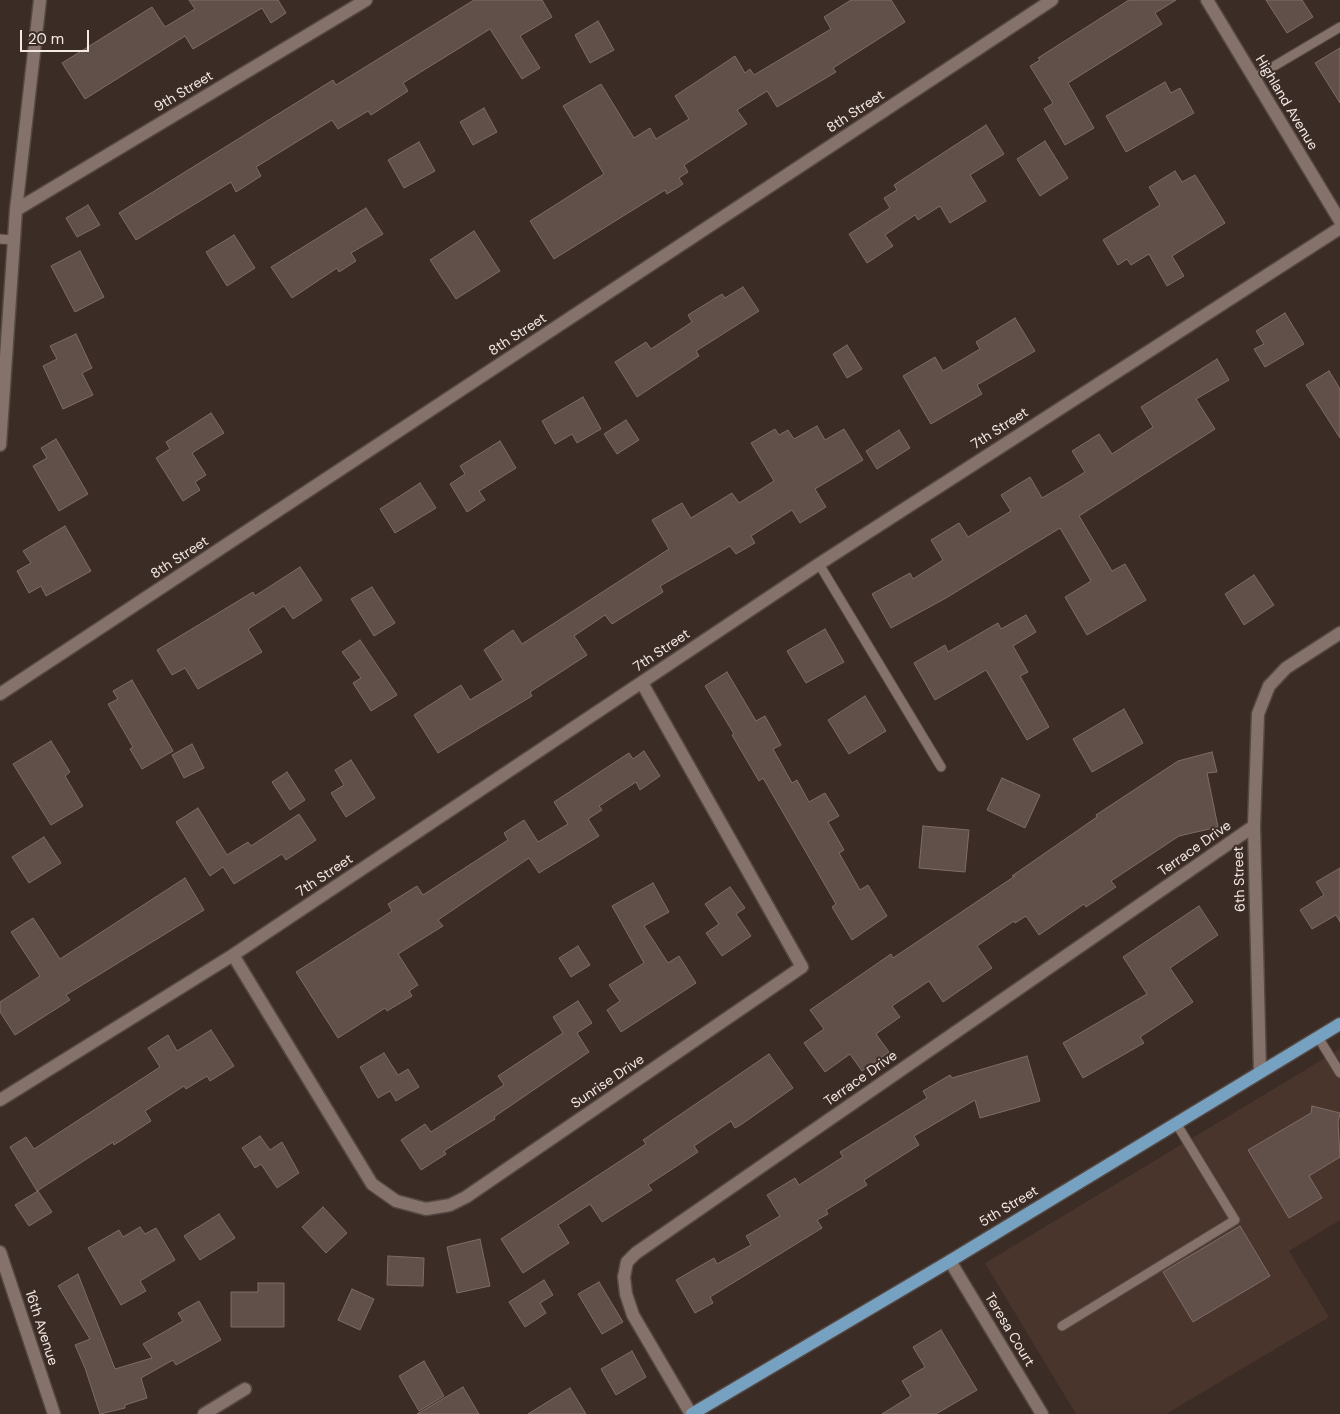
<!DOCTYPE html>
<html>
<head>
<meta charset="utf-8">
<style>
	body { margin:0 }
	#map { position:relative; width:1340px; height:1414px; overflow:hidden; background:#3c2c26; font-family:"DM Sans",sans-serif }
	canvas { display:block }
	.scale { position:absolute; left:20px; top:30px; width:69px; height:22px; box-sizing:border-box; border:2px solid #f3e9e5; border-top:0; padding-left:6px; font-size:15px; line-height:18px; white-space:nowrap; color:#f3e9e5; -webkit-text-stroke:4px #3c2c26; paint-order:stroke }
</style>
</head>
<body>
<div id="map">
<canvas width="1340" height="1414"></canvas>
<div class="scale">20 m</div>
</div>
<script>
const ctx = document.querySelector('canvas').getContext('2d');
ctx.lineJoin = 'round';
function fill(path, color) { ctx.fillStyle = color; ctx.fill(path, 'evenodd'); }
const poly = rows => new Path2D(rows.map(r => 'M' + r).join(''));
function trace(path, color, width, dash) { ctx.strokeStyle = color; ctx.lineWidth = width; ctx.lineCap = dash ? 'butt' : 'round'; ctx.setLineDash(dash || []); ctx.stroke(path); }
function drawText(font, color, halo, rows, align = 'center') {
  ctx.font = font + ' "DM Sans",sans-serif'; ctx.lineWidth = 4; ctx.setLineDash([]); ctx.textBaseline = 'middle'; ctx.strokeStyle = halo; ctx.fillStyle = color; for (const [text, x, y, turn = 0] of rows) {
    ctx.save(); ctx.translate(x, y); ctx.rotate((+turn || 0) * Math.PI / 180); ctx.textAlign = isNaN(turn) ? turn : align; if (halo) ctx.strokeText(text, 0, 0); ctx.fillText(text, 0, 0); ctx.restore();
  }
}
fill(poly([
	[1340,1049,1340,1220,1289,1251,1329,1317,1166,1414,1076,1414,985,1263]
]), '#4a352d');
const building = poly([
	[189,0,278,0,286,13,271,23,262,8,193,49,185,36,85,99,62,63,152,7,165,27,195,9,189,0],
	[474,0,542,0,552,17,520,36,540,68,522,79,490,29,403,83,408,91,371,115,368,111,338,129,332,120,256,167,261,176,236,192,231,182,136,240,119,213,333,80,336,85,474,0],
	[851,0,891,0,905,22,833,68,836,72,777,107,767,91,737,110,747,124,684,165,688,172,679,178,683,184,667,194,665,190,554,259,530,221,604,174,563,106,601,84,634,138,650,128,656,139,689,119,675,96,735,56,745,73,750,69,754,75,831,29,824,17,851,0],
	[1129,0,1176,0,1155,13,1162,24,1068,83,1094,128,1065,145,1044,109,1053,103,1030,66,1040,60,1038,58,1129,0],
	[1266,0,1302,0,1313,17,1287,33,1266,0],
	[598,21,614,50,590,63,575,35,598,21],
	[1340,48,1340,103,1315,63,1340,48],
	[1165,82,1171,93,1180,88,1194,113,1126,152,1106,116,1165,82],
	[484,108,497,132,473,145,460,122,484,108],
	[986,125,1004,154,970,175,986,201,950,223,940,206,918,220,915,215,885,235,893,246,867,263,849,234,890,208,884,198,897,190,894,185,986,125],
	[1045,141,1068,178,1040,196,1017,159,1045,141],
	[419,142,435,171,404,188,388,160,419,142],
	[1175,171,1182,182,1195,175,1225,223,1172,256,1184,276,1167,286,1149,254,1131,265,1127,259,1118,265,1103,240,1160,205,1149,187,1175,171],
	[88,205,100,225,77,237,66,218,88,205],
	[366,208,383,234,351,253,356,261,339,272,337,268,292,298,271,267,366,208],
	[474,231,500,271,456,299,430,260,474,231],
	[234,235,255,268,227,286,206,252,234,235],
	[80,251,104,297,75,312,51,266,80,251],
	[743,287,759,311,696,351,699,356,637,397,615,362,646,342,651,349,692,322,688,315,722,294,725,298,743,287],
	[1285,313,1304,344,1265,367,1254,349,1264,344,1256,331,1285,313],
	[1015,318,1035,351,977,385,982,394,931,424,903,376,935,357,943,371,980,349,976,342,1015,318],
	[76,334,92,368,82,373,93,395,63,409,43,366,57,359,50,346,76,334],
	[847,345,862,369,847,378,833,354,847,345],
	[1217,359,1229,380,1196,399,1215,429,1079,516,1112,571,1125,564,1146,600,1087,635,1065,597,1091,581,1060,528,946,598,891,628,872,594,910,573,913,579,943,560,931,540,959,523,968,537,1011,511,1001,495,1030,477,1042,498,1069,482,1085,472,1072,451,1099,434,1112,454,1153,427,1141,407,1217,359],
	[1329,371,1340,389,1340,438,1306,385,1329,371],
	[583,397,601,429,577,443,572,434,555,444,542,421,583,397],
	[211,413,224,433,192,453,206,475,195,482,200,490,183,501,156,458,170,449,166,442,211,413],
	[626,420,639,440,617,454,604,434,626,420],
	[817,426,825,440,844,429,863,460,815,489,826,507,800,523,792,510,751,536,755,543,736,554,730,546,660,586,663,592,612,624,605,615,574,636,587,655,530,692,532,696,438,753,414,715,461,685,470,700,503,680,484,650,513,630,522,644,669,549,652,520,682,503,691,518,732,493,739,503,774,481,751,443,775,429,779,435,788,430,794,439,817,426],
	[899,430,910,448,877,469,866,451,899,430],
	[56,439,88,494,59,511,33,466,47,458,41,448,56,439],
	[500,441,516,468,479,491,485,500,467,512,450,484,465,474,460,466,500,441],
	[420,483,436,508,395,533,380,509,420,483],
	[65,526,91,571,46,596,41,586,29,593,17,571,31,563,23,551,65,526],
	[300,567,322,600,293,619,284,606,248,629,262,652,198,689,185,668,172,675,157,650,253,592,255,596,300,567],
	[1254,575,1274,605,1244,625,1225,594,1254,575],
	[372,587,395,623,374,636,351,599,372,587],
	[1026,615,1036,632,1013,646,1028,672,1020,676,1049,727,1027,740,986,670,935,700,914,663,945,645,948,652,998,623,1001,629,1026,615],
	[825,629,844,662,806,683,787,651,825,629],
	[360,640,397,695,371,711,353,683,361,678,342,652,360,640],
	[727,672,756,721,765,716,781,745,773,749,792,783,797,780,809,802,825,793,839,816,828,822,844,850,839,853,860,890,868,885,887,916,852,940,832,907,836,904,803,847,763,778,759,781,732,735,734,734,705,686,727,672],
	[132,680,173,751,142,769,130,749,133,747,108,704,118,699,113,691,132,680],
	[865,696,886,731,849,754,828,720,865,696],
	[1124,709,1143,743,1092,772,1073,739,1124,709],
	[51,741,70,772,65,776,83,806,51,825,13,764,51,741],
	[192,744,204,768,184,778,172,755,192,744],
	[644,751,660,776,640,790,636,782,599,806,602,810,588,819,599,836,539,873,529,858,438,920,443,926,398,954,418,985,409,991,412,996,387,1011,385,1008,338,1038,296,972,392,911,388,904,417,886,423,895,508,840,504,833,524,820,538,842,568,824,554,802,629,753,633,759,644,751],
	[1212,752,1217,772,1207,773,1218,827,1179,836,1111,881,1116,887,1086,907,1084,904,1039,935,1026,916,1015,923,1014,921,977,946,992,968,943,1002,929,981,892,1006,900,1017,876,1034,889,1052,862,1071,850,1054,825,1072,804,1043,824,1029,810,1010,891,954,893,958,1015,876,1012,876,1097,817,1096,815,1178,761,1212,752],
	[351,760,375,798,346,817,331,793,344,785,335,770,351,760],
	[287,772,305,800,290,810,272,782,287,772],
	[1002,778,1040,795,1025,828,987,810,1002,778],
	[198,808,227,855,248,842,251,846,299,814,316,840,286,860,282,854,234,884,223,867,210,876,176,822,198,808],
	[923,826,969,830,965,872,919,868,923,826],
	[44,837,61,863,29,883,12,857,44,837],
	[1340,868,1340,922,1336,915,1312,929,1300,910,1324,895,1316,882,1340,868],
	[185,878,204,910,66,995,70,1000,15,1035,0,1012,0,1002,40,976,11,932,33,918,60,959,185,878],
	[653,883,669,912,644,926,668,963,679,956,696,983,621,1032,607,1010,620,1001,609,985,644,963,612,906,653,883],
	[730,887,745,908,736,914,751,936,722,956,706,933,719,924,705,904,730,887],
	[1199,906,1218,935,1170,968,1193,1002,1140,1037,1144,1043,1083,1078,1063,1043,1147,994,1123,957,1199,906],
	[578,946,590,965,571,977,559,958,578,946],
	[578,1001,592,1023,577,1033,589,1052,494,1117,495,1119,444,1151,446,1154,421,1170,401,1140,425,1124,431,1132,504,1085,498,1076,563,1033,553,1017,578,1001],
	[211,1030,234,1066,210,1081,207,1076,186,1089,184,1086,145,1111,151,1121,114,1145,113,1142,37,1191,10,1147,26,1137,34,1149,160,1067,148,1048,168,1035,177,1051,211,1030],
	[384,1053,398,1075,408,1069,419,1087,396,1101,390,1091,378,1098,360,1067,384,1053],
	[769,1054,793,1088,742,1124,735,1128,731,1121,694,1146,698,1152,648,1185,652,1190,602,1222,590,1204,558,1225,569,1243,523,1273,501,1239,646,1144,643,1140,769,1054],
	[1027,1056,1040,1101,980,1118,975,1100,914,1136,919,1145,864,1180,867,1185,826,1210,828,1214,817,1220,822,1228,710,1297,713,1303,695,1313,676,1280,714,1258,717,1264,751,1245,746,1236,780,1216,767,1195,795,1178,799,1185,843,1157,840,1152,927,1098,923,1091,950,1075,952,1078,1027,1056],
	[1312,1106,1340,1113,1338,1122,1340,1157,1309,1176,1322,1198,1289,1218,1248,1150,1311,1113,1312,1106],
	[260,1136,270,1150,282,1142,299,1173,277,1188,261,1164,255,1168,242,1148,260,1136],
	[38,1191,52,1212,29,1226,15,1205,38,1191],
	[323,1207,347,1233,326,1253,302,1227,323,1207],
	[219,1214,235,1238,200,1260,184,1236,219,1214],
	[1240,1226,1270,1276,1193,1322,1163,1272,1240,1226],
	[140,1227,145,1234,156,1228,175,1260,140,1281,146,1291,121,1305,88,1248,119,1230,123,1237,140,1227],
	[480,1239,490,1286,457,1293,447,1247,480,1239],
	[388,1256,424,1258,423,1286,387,1285,388,1256],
	[78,1274,115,1369,152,1358,143,1344,183,1321,178,1313,199,1301,221,1340,176,1365,173,1360,141,1378,147,1398,125,1405,125,1408,100,1414,85,1368,75,1345,90,1339,58,1286,78,1274],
	[544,1280,553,1295,540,1303,546,1313,525,1327,509,1302,544,1280],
	[599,1282,623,1322,602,1334,578,1294,599,1282],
	[258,1283,284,1283,284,1327,231,1327,231,1292,258,1292,258,1283],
	[352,1289,374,1299,360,1330,338,1320,352,1289],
	[941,1330,977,1390,936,1414,882,1414,911,1396,902,1381,925,1367,913,1347,941,1330],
	[632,1351,646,1377,616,1395,601,1369,632,1351],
	[424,1361,444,1396,419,1411,399,1376,424,1361],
	[463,1387,479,1414,417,1414,463,1387],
	[570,1388,586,1414,528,1414,570,1388]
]);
fill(building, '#614f49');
trace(building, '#7f6c66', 1);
const service = poly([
	[1254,78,1340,27],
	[0,239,14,240],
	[819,564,941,767],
	[1318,1037,1340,1073],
	[1062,1326,1235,1220,1176,1123]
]);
const minor = poly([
	[16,210,366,0],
	[0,445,16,210,40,0],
	[0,694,1052,0],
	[233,955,372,1184,396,1201,426,1209,450,1205,466,1197,802,967,642,683],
	[1260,1072,1254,826,1258,714,1269,686,1286,668,1340,633],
	[0,1100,233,955,819,564,1340,228],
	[0,1252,54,1414],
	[950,1261,1042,1414],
	[204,1414,245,1389],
	[691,1414,633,1315,626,1294,624,1277,627,1262,636,1253,1254,826]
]);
const secondary = poly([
	[1207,0,1340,221]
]);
const primary = poly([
	[692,1414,950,1261,1340,1024]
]);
trace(service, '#554842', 11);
trace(minor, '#554842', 15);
trace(secondary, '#554842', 15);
trace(primary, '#554842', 15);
trace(service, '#85726b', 9);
trace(minor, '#85726b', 12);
trace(secondary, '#85726b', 12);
trace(primary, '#77a1c0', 12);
drawText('14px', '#f3e9e5', '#3c2c26', [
	["9th Street",184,92,-31],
	["Highland Avenue",1286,103,59],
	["8th Street",856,112,-33],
	["8th Street",518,335,-33],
	["7th Street",1000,429,-33],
	["8th Street",180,558,-33],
	["7th Street",662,651,-34],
	["Terrace Drive",1195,849,-35],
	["7th Street",325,876,-34],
	["6th Street",1240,879,-92],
	["Terrace Drive",861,1079,-35],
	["Sunrise Drive",608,1082,-34],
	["5th Street",1009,1207,-31],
	["16th Avenue",41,1328,72],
	["Teresa Court",1009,1330,59]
]);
</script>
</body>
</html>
